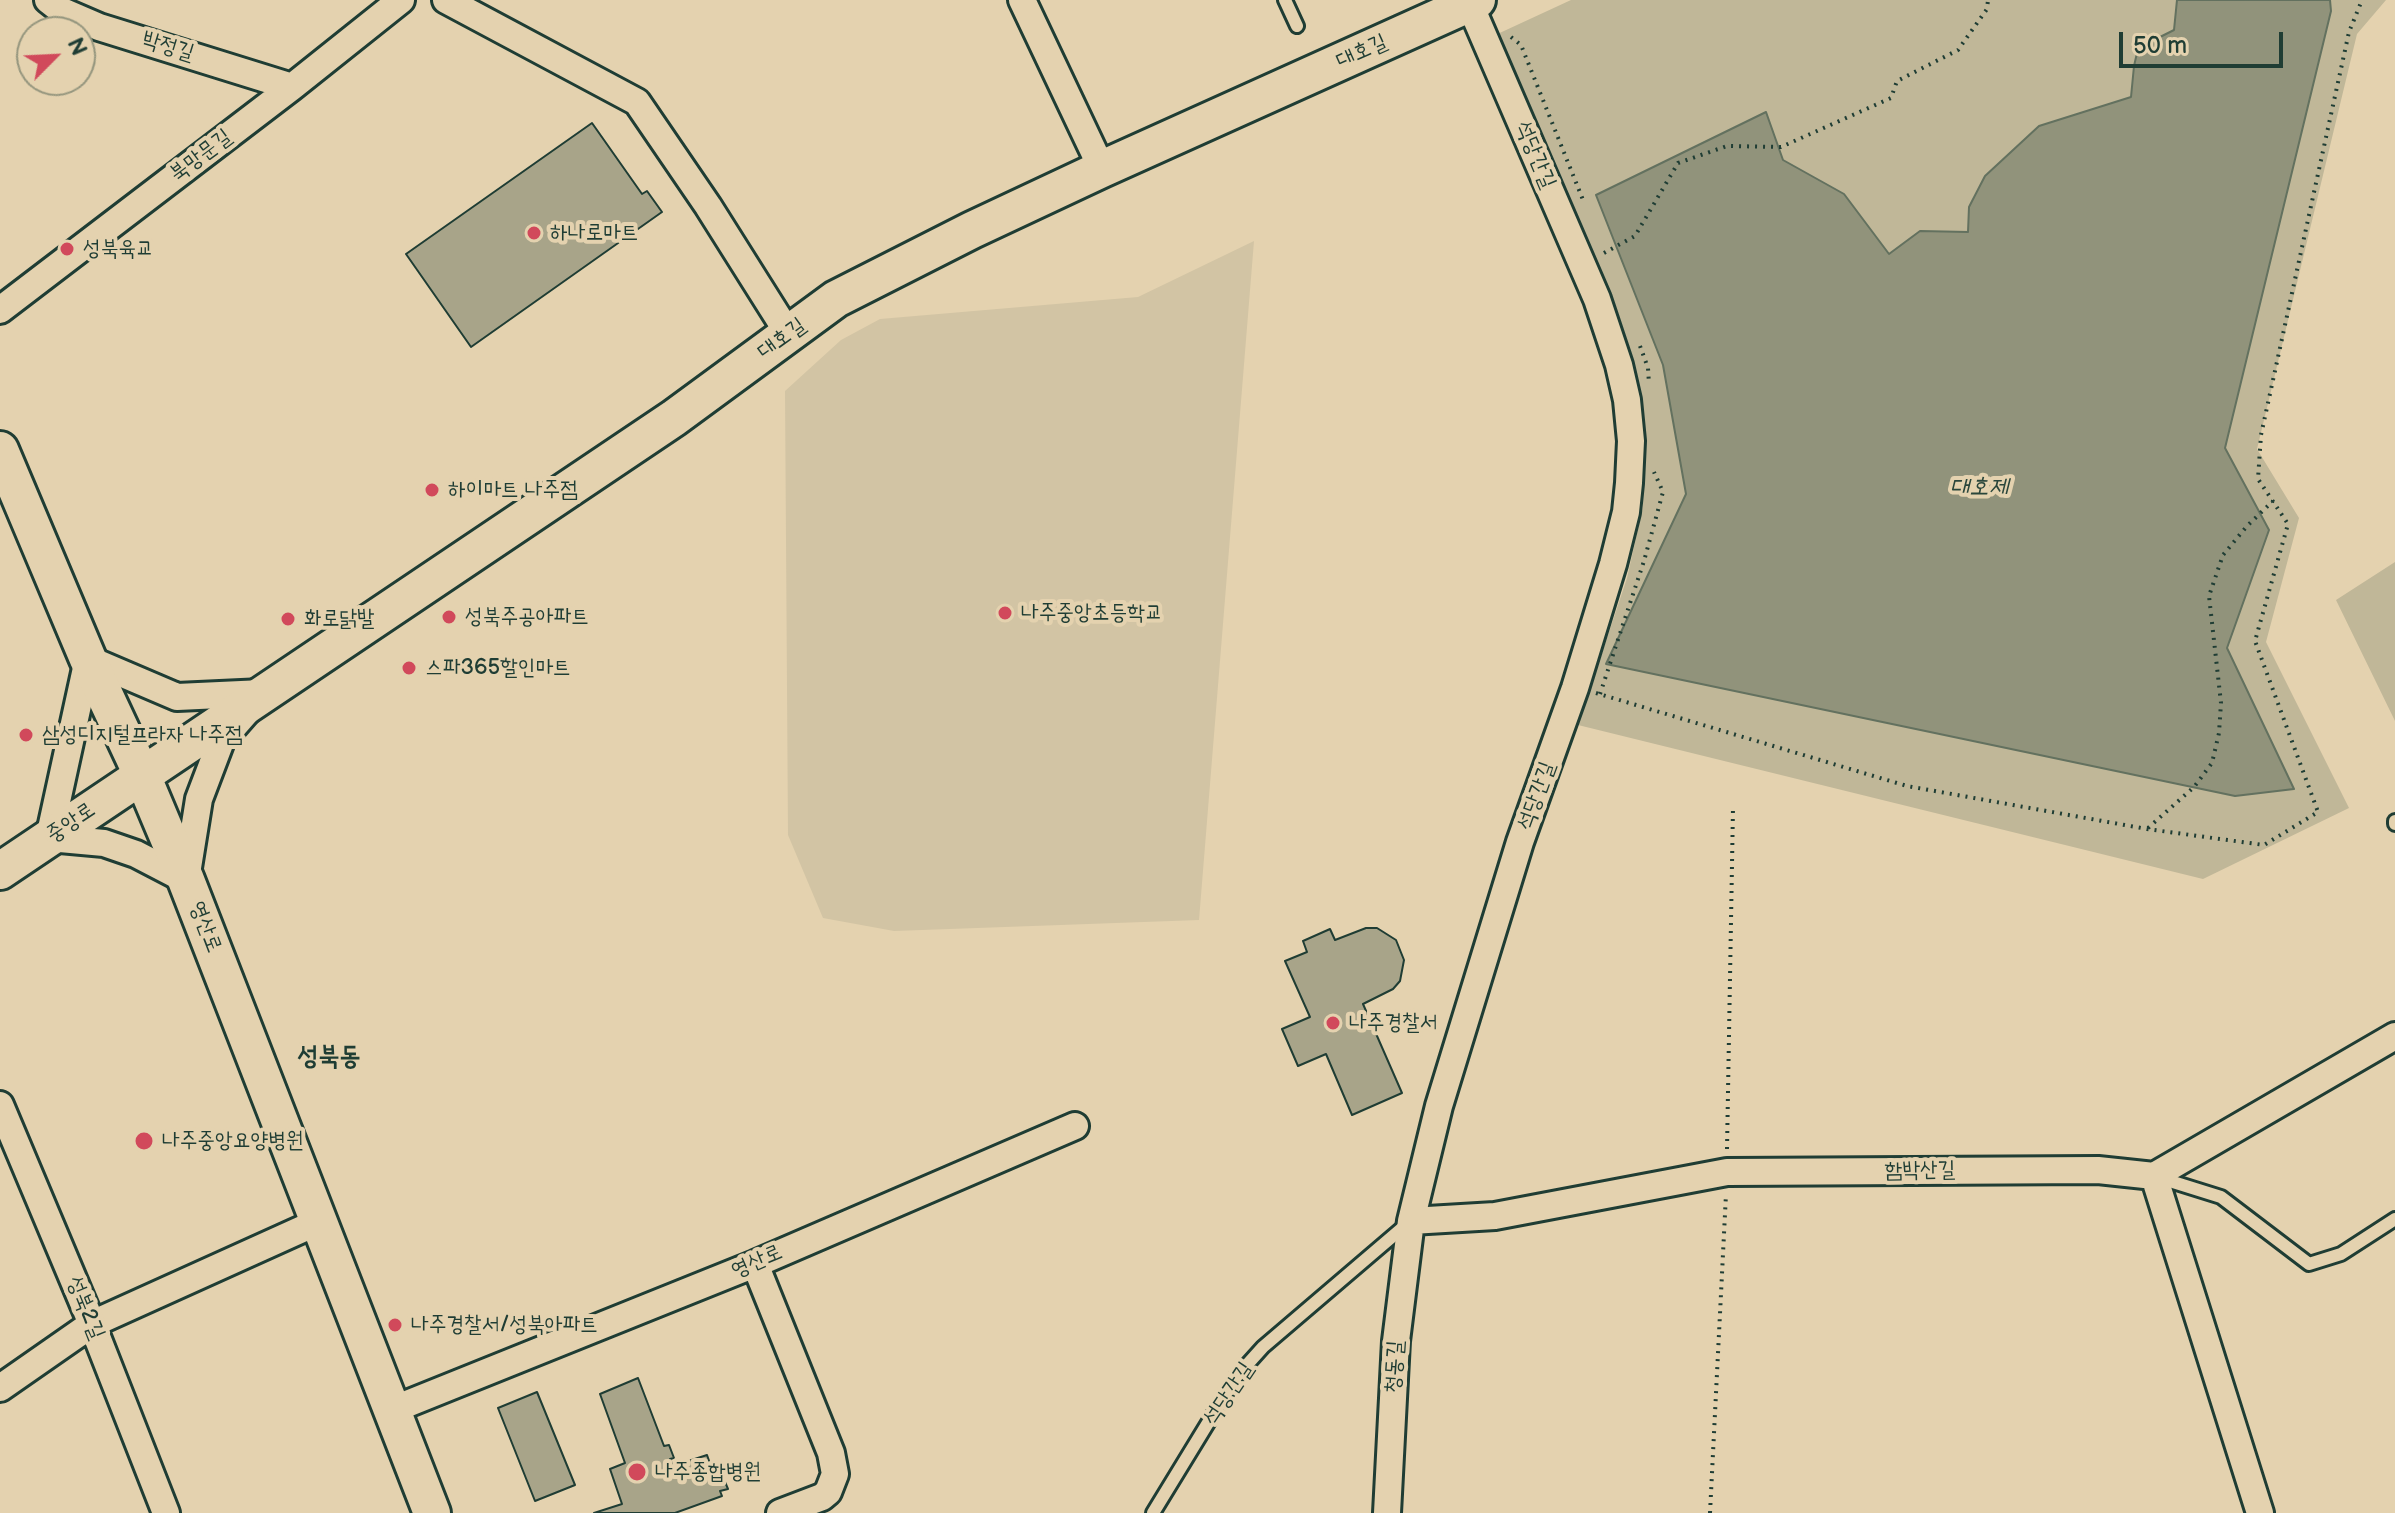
<!DOCTYPE html>
<html>
<head>
<meta charset="utf-8">
<style>
	body { margin:0 }
	#map { position:relative; width:2395px; height:1513px; overflow:hidden; background:#e4d2af; font-family:"Balsamiq Sans",sans-serif }
	canvas { display:block }
	.north { position:absolute; left:16px; top:16px; width:80px; height:80px; box-sizing:border-box; background:#e4d2af; border:2px solid #95967e; border-radius:50%; rotate:66deg; font-size:22px; font-weight:700; line-height:32px; text-align:center; color:#1f3d34 }
	.north::after { content:''; display:block; margin:auto; width:28px; height:36px; background:#d1495b; clip-path:polygon(50% 0,100% 100%,50% 72%,0 100%) }
	.scale { position:absolute; left:2119px; top:32px; width:164px; height:36px; box-sizing:border-box; border:4px solid #1f3d34; border-top:0; padding-left:10px; font-size:24px; line-height:28px; white-space:nowrap; color:#1f3d34; -webkit-text-stroke:6px #e4d2af; paint-order:stroke }
</style>
</head>
<body>
<div id="map">
<canvas width="2395" height="1513"></canvas>
<div class="north">N</div>
<div class="scale">50 m</div>
</div>
<script>
const ctx = document.querySelector('canvas').getContext('2d');
ctx.lineJoin = 'round';
function fill(path, color) { ctx.fillStyle = color; ctx.fill(path, 'evenodd'); }
const poly = rows => new Path2D(rows.map(r => 'M' + r).join(''));
function trace(path, color, width, dash) { ctx.strokeStyle = color; ctx.lineWidth = width; ctx.lineCap = dash ? 'butt' : 'round'; ctx.setLineDash(dash || []); ctx.stroke(path); }
function drawText(font, color, halo, rows, align = 'center') {
  ctx.font = font + ' "Balsamiq Sans","Poor Story",sans-serif'; ctx.lineWidth = 8; ctx.setLineDash([]); ctx.textBaseline = 'middle'; ctx.strokeStyle = halo; ctx.fillStyle = color; for (const [text, x, y, turn = 0] of rows) {
    ctx.save(); ctx.translate(x, y); ctx.rotate((+turn || 0) * Math.PI / 180); ctx.textAlign = isNaN(turn) ? turn : align; if (halo) ctx.strokeText(text, 0, 0); ctx.fillText(text, 0, 0); ctx.restore();
  }
}
fill(poly([
	[1254,241,1199,920,894,931,823,918,788,835,785,391,841,340,880,319,1138,297]
]), '#d2c4a4');
fill(poly([
	[1571,0,2386,0,2357,34,2257,449,2299,518,2266,642,2349,808,2203,879,1578,725,1627,578,1643,507,1641,404,1632,363,1491,37],
	[2395,562,2395,721,2336,600]
]), '#c0b798');
const water = poly([
	[2177,0,2330,0,2331,11,2225,448,2269,530,2227,648,2294,789,2235,796,1606,664,1686,494,1663,365,1596,195,1766,112,1783,160,1844,194,1889,254,1920,231,1968,232,1969,207,1985,176,2039,126,2131,97,2134,66,2140,40,2160,37,2174,30,2177,0]
]);
fill(water, '#91937b');
trace(water, '#63715f', 2);
const building = poly([
	[592,123,642,194,647,191,662,212,471,347,406,254,592,123],
	[1366,928,1377,928,1396,940,1404,960,1400,981,1393,989,1363,1004,1402,1093,1352,1115,1326,1054,1298,1066,1282,1029,1310,1017,1285,961,1307,952,1303,941,1330,929,1335,940,1366,928],
	[638,1378,664,1446,669,1445,674,1458,670,1459,673,1466,707,1455,713,1472,720,1470,728,1489,720,1491,722,1496,675,1513,594,1513,622,1504,610,1469,625,1463,600,1394,638,1378],
	[537,1392,575,1485,535,1501,498,1408,537,1392]
]);
fill(building, '#a8a489');
trace(building, '#1f3d34', 2);
const lane = poly([
	[1285,0,1297,26],
	[2395,821,2395,824],
	[2157,1177,2221,1197,2309,1264,2341,1254,2395,1219],
	[1153,1513,1236,1377,1263,1347,1407,1224]
]);
const street = poly([
	[48,0,62,11,99,27,292,87],
	[446,0,637,102,708,206,788,333],
	[1022,0,1102,169],
	[0,310,292,87,401,0],
	[88,659,177,697,263,693,221,741,199,799,186,880,136,854,104,843,49,838,88,659],
	[0,1105,92,1324,166,1513],
	[1411,1221,1495,1216,1727,1172,2098,1170,2154,1176],
	[755,1264,831,1453,835,1474,828,1492,822,1497,780,1513],
	[0,1388,92,1324,320,1221],
	[392,1410,755,1264,1075,1126],
	[1387,1513,1396,1341,1411,1221,1439,1106,1520,842,1575,688,1613,564,1626,512,1629,483,1631,441,1627,400,1619,365,1597,299,1468,0],
	[2260,1513,2154,1176,2395,1036]
]);
const secondary = poly([
	[0,450,88,659,142,775,186,880,432,1513],
	[0,871,674,418,836,299,972,230,1102,169,1477,0]
]);
trace(lane, '#1f3d34', 18);
trace(street, '#1f3d34', 32);
trace(secondary, '#1f3d34', 42);
trace(poly([
	[1511,37,1521,45,1583,200],
	[1604,253,1635,236,1678,163,1727,146,1781,147,1891,98,1897,81,1958,50,1987,9,1988,0],
	[1640,346,1648,368,1649,384],
	[1596,693,1907,786,2147,829,2264,845,2318,812,2255,641,2288,524,2258,479,2261,435,2349,32,2362,0],
	[1600,694,1644,561,1663,492,1654,472],
	[2148,828,2194,787,2212,763,2219,733,2221,703,2209,596,2223,555,2247,526,2273,501],
	[1727,1149,1733,808],
	[1710,1513,1726,1194]
]), '#1f3d34', 4, [2, 6]);
trace(lane, '#e4d2af', 12);
trace(street, '#e4d2af', 26);
trace(secondary, '#e4d2af', 36);
for (const [x, y, r, color] of [
	[534,233,8,"#d1495b"],
	[67,249,8,"#d1495b"],
	[432,490,8,"#d1495b"],
	[1005,613,8,"#d1495b"],
	[449,617,8,"#d1495b"],
	[288,619,8,"#d1495b"],
	[409,668,8,"#d1495b"],
	[26,735,8,"#d1495b"],
	[1333,1023,8,"#d1495b"],
	[144,1141,10,"#d1495b"],
	[395,1325,8,"#d1495b"],
	[637,1472,10,"#d1495b"]
]) { const dot = new Path2D(); dot.arc(x, y, r, 0, 2 * Math.PI); ctx.fillStyle = color; ctx.fill(dot); trace(dot, '#e4d2af', 3); }
drawText('22px', '#1f3d34', '#e4d2af', [
	["박정길",168,47,17],
	["대호길",1362,52,-24],
	["석당간길",1535,155,67],
	["북망문길",201,156,-37],
	["대호길",782,339,-36],
	["석당간길",1537,796,-70],
	["중앙로",71,823,-34],
	["영산로",205,927,69],
	["함박산길",1920,1171,-1],
	["영산로",757,1262,-23],
	["성북2길",85,1308,68],
	["청동길",1395,1367,-86],
	["석당간길",1229,1394,-56]
]);
drawText('22px', '#1f3d34', '#e4d2af', [
	["하나로마트",550,233],
	["성북육교",83,249],
	["하이마트 나주점",448,490],
	["나주중앙초등학교",1021,613],
	["성북주공아파트",465,617],
	["화로닭발",304,619],
	["스파365할인마트",425,668],
	["삼성디지털프라자 나주점",42,735],
	["나주경찰서",1349,1023],
	["나주중앙요양병원",162,1141],
	["나주경찰서/성북아파트",411,1325],
	["나주종합병원",655,1472]
], 'left');
drawText('italic 24px', '#2a463b', '#e4d2af', [
	["대호제",1979,488]
]);
drawText('bold 26px', '#1f3d34', '#e4d2af', [
	["성북동",329,1057]
]);
</script>
</body>
</html>
